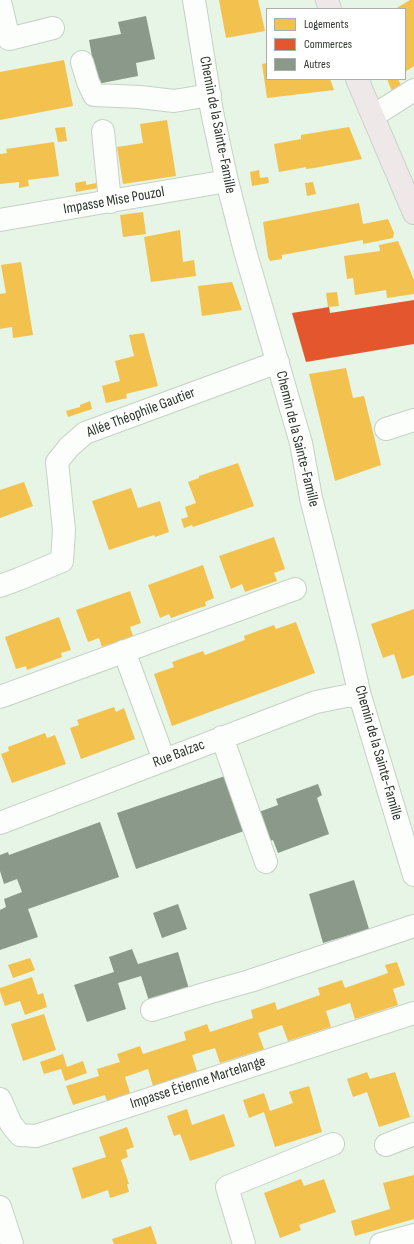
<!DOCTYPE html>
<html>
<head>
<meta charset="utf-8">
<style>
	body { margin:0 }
	#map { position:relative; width:414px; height:1244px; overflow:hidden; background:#e6f5e5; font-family:"Sofia Sans Condensed",sans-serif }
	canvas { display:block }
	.legend { position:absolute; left:266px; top:8px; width:140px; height:72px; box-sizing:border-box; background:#fff; border:1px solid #abafab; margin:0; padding:5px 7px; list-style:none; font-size:12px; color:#2c372c }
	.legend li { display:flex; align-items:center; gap:8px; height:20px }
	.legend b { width:20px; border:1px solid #abafab }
</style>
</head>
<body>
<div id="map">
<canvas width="414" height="1244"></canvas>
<ul class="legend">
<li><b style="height:11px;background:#f2c14e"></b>Logements</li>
<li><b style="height:11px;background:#e4572e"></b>Commerces</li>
<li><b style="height:11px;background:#8a998a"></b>Autres</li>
</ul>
</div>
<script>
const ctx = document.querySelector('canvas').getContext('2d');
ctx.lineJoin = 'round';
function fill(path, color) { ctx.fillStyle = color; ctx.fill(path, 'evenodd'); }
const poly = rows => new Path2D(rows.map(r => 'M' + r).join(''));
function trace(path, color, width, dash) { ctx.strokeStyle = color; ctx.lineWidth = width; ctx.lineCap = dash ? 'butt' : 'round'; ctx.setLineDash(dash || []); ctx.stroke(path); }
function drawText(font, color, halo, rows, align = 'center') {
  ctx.font = font + ' "Sofia Sans Condensed",sans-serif'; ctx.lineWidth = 4; ctx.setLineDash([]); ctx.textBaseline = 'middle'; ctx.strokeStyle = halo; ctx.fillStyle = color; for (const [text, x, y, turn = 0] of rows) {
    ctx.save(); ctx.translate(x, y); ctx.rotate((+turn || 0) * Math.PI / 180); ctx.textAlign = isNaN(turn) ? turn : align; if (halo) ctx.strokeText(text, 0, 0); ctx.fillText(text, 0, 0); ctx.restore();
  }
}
fill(poly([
	[219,0,258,0,265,31,226,38],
	[410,0,414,0,414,66,405,72,405,9,395,9],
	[64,60,73,106,0,120,0,72],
	[267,63,267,79,330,79,334,90,267,98,262,64],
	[387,79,398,79,402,87,392,91],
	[167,120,176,176,123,184,117,147,143,143,140,124],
	[65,127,67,141,58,142,55,128],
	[349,127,362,159,314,168,306,169,306,167,279,172,274,144,301,139,301,135],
	[54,142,59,176,28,180,29,186,19,188,19,182,0,184,0,154,7,153,6,149],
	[259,170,260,178,268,177,269,183,252,186,250,172],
	[86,181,86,185,97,183,98,188,76,192,75,183],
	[313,182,316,194,307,196,305,183],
	[359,203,363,224,388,219,394,233,393,238,363,244,363,240,282,255,282,259,270,261,268,257,263,222],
	[143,212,146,234,123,237,120,215],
	[180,230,183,262,194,260,196,276,151,282,144,237],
	[398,241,414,280,414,294,387,298,386,290,355,295,353,278,347,279,344,256,380,251,379,245],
	[21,262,33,335,13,338,12,327,0,329,0,294,6,293,1,265],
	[232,282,242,310,202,316,198,286],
	[337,292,339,306,328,307,326,293],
	[144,333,158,386,126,394,127,398,106,403,102,386,120,381,115,361,134,356,129,335],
	[346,368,353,398,364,396,381,465,335,481,309,374],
	[90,401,92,409,68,417,66,411,80,407,80,405],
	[238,463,254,506,193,527,192,525,184,528,181,519,188,517,185,507,196,503,188,482,199,478,199,476],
	[24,482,33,506,0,518,0,490],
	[131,488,138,508,160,501,169,532,155,537,154,535,109,550,92,501],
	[274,537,285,569,274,573,277,581,245,592,242,584,231,589,219,556],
	[203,565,214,598,205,602,206,606,199,608,171,618,169,614,160,618,148,585],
	[130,591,141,623,130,627,133,636,102,647,99,638,88,642,76,610],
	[414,609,414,675,402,679,394,654,383,658,371,624],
	[59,617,71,650,61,653,62,657,35,667,27,670,26,666,16,669,5,637],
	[296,622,315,673,172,726,154,674,174,667,172,662,203,651,205,655,245,640,244,636,274,625,276,629],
	[114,707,116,712,124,708,135,739,81,759,70,728,79,725,77,720],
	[45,733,47,738,55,735,66,764,12,783,1,754,9,751,8,747],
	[30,958,35,970,13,978,8,965],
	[397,962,405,985,393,989,398,1005,355,1019,350,1003,326,1011,331,1027,288,1041,282,1025,258,1033,264,1049,220,1063,215,1048,192,1055,197,1071,153,1086,148,1069,125,1077,130,1093,107,1101,105,1095,73,1105,66,1086,99,1076,97,1069,120,1062,117,1054,140,1046,143,1054,186,1040,184,1032,207,1024,210,1032,253,1018,251,1010,275,1002,277,1010,320,995,318,988,342,980,345,988,388,973,385,965],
	[32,977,38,995,43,993,47,1007,25,1015,20,1001,5,1006,0,992,0,988],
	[44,1014,56,1050,23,1061,11,1024],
	[63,1054,67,1067,83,1061,87,1073,65,1081,61,1069,44,1074,40,1062],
	[367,1072,370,1079,395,1072,410,1117,379,1127,367,1092,353,1097,347,1079],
	[309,1086,322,1132,275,1147,264,1112,249,1118,243,1100,264,1093,270,1111,293,1103,289,1092],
	[187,1109,192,1125,224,1114,235,1146,190,1161,180,1134,174,1136,167,1116],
	[127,1127,134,1147,126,1150,128,1157,121,1160,129,1184,127,1184,129,1192,110,1198,108,1190,82,1199,72,1168,106,1157,99,1137],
	[414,1175,414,1219,355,1236,351,1221,390,1209,383,1183],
	[301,1179,304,1186,324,1179,336,1212,299,1225,301,1230,280,1238,264,1193],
	[151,1226,157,1244,114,1244,112,1239]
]), '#f2c14e');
fill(poly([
	[414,300,414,344,306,362,292,313,329,307,330,313]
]), '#e4572e');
fill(poly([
	[146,16,155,59,136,63,138,76,97,84,89,40,121,34,118,22],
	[225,776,244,831,136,869,117,813],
	[318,784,322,795,317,798,329,834,278,853,273,840,266,842,256,813,278,805,276,799],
	[100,822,119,877,28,909,38,937,0,950,0,910,6,907,4,899,22,892,17,879,4,884,0,871,0,855,8,852,9,855],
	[354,880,369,929,323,943,309,894],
	[178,904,187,929,162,938,153,913],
	[132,949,138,964,178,952,189,989,149,1001,141,976,118,983,126,1009,87,1022,74,985,114,972,109,957]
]), '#8a998a');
const minor = poly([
	[194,0,212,112,227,181,245,251,301,443,311,498,348,644,360,696,414,875],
	[0,2,9,39,53,28],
	[82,62,88,82,94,95,140,97,174,101,210,95],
	[373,116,414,90],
	[103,131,110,202],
	[0,220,227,181],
	[386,429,414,420],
	[0,586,19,579,62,561,64,530,57,462,69,447,85,433,278,362],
	[124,651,164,760],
	[0,697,295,589],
	[222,737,266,862],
	[0,823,316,702,346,696,360,696],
	[152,1010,211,992,250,981,414,926],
	[0,1099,11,1124,20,1135,36,1136,414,1013],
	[386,1145,414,1134],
	[0,1207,12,1244],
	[244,1244,227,1187,333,1144],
	[381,1244,414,1235]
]);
const major = poly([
	[327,0,330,9],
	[357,79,414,213]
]);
trace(minor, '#c6d1c5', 24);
trace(major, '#ccd3cb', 24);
trace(minor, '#fbfefb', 22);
trace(major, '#efe8e8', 22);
drawText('15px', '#2c372c', '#fff', [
	["Chemin de la Sainte-Famille",217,125,79],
	["Impasse Mise Pouzol",114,201,-10],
	["Allée Théophile Gautier",141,413,-21],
	["Chemin de la Sainte-Famille",297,439,76],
	["Chemin de la Sainte-Famille",378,753,74],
	["Rue Balzac",179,754,-21],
	["Impasse Étienne Martelange",198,1083,-18]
]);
</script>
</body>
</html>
